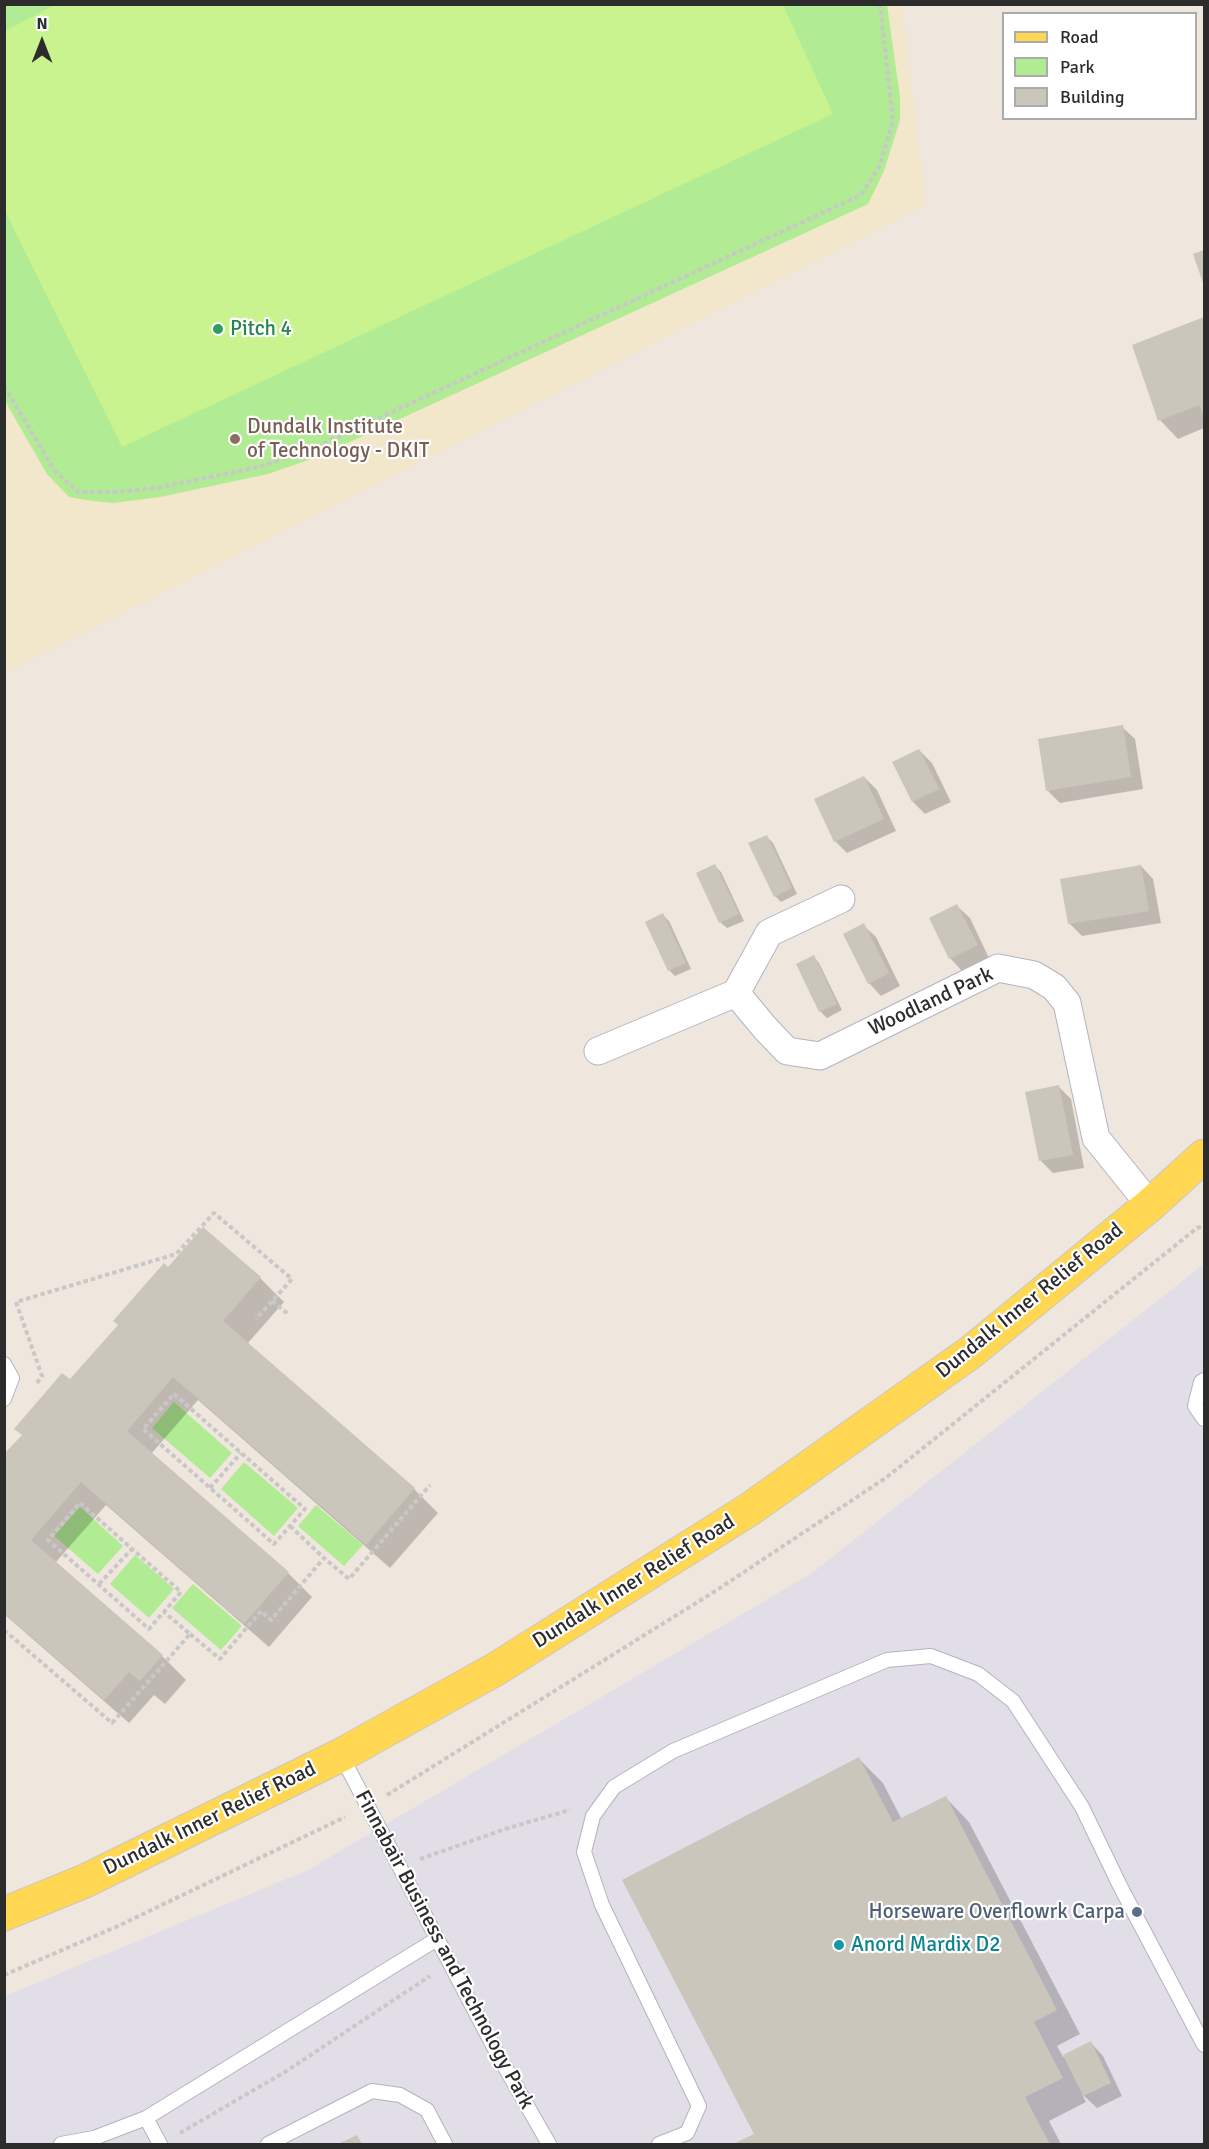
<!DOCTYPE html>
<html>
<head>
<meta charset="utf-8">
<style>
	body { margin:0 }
	#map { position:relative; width:1209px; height:2149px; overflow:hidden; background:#efe7dd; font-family:Signika,sans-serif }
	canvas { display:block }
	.frame { position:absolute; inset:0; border:6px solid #2c2c2c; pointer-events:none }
	.legend { position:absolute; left:1002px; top:12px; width:195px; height:108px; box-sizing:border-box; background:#fff; border:2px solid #ababab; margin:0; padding:8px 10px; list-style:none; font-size:18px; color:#2c2c2c }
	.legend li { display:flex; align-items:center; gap:12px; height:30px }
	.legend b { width:30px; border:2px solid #ababab }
	.north { position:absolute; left:12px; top:12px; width:60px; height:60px; -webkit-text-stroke:4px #fff; paint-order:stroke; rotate:0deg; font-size:16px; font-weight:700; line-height:24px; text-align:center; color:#2c2c2c }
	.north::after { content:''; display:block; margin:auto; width:21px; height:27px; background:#2c2c2c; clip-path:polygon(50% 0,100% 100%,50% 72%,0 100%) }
</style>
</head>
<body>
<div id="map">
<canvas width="1209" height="2149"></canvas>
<div class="frame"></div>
<ul class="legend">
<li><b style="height:8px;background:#ffd752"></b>Road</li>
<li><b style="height:16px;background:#b1eb94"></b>Park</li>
<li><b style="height:16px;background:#cac6bc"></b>Building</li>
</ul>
<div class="north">N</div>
</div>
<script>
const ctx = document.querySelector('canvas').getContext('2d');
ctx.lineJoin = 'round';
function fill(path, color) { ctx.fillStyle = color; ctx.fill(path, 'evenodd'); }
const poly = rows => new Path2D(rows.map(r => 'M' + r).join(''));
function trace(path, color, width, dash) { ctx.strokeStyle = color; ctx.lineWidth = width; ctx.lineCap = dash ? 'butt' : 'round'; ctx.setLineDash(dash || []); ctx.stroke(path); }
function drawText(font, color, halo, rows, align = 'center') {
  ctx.font = font + ' Signika,sans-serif'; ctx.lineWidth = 4.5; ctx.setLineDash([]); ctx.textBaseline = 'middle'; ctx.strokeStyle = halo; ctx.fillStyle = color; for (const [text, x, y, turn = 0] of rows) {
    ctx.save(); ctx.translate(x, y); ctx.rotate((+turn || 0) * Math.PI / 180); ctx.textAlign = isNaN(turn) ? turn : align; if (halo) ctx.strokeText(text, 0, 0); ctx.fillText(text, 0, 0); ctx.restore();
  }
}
fill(poly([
	[1204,1264,1204,2144,5,2144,5,1996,308,1870,812,1573]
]), '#e1dee7');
fill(poly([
	[5,5,902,5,926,205,5,673]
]), '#f2e6cb');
fill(poly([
	[4,5,887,5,900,97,900,120,884,171,868,204,317,457,268,474,160,497,113,503,93,501,69,497,47,474,5,401],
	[174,1402,232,1453,210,1478,152,1428],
	[244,1462,298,1508,274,1536,221,1489],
	[316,1505,363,1545,344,1566,298,1526],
	[80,1507,123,1546,98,1574,54,1536],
	[135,1555,174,1589,149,1618,110,1584],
	[193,1584,242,1626,221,1650,172,1608]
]), '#b1eb94');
fill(poly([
	[55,5,783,5,833,114,122,447,5,211,5,31]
]), '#c8f38f');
fill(poly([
	[1204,318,1204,428,1178,439,1160,420,1134,346],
	[1122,727,1135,739,1143,789,1060,803,1048,791],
	[919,750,932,763,951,802,925,814,913,802],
	[864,777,877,790,896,831,847,853,835,841],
	[767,837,773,843,797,894,781,902,775,896],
	[715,866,721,872,744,921,727,928,721,923,698,874],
	[1141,866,1153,879,1161,923,1082,936,1069,923],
	[957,906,970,918,989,958,962,971,950,958],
	[663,915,669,921,691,969,675,976,669,970],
	[863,925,876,937,900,986,881,996,869,983],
	[814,957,819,963,842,1010,827,1018,821,1012,798,964],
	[1059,1087,1071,1099,1084,1168,1053,1173,1041,1161,1027,1093],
	[169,1269,260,1278,284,1302,247,1344,414,1489,438,1513,390,1568,198,1400,151,1454,288,1573,312,1597,269,1647,106,1505,55,1563,162,1656,186,1680,165,1704,154,1695,129,1723,4,1614,4,1457],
	[859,1759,883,1783,902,1820,945,1797,969,1822,1080,2034,1057,2046,1063,2057,1091,2043,1103,2056,1122,2096,1097,2108,1082,2094,1086,2102,1049,2121,1061,2144,736,2144,756,2134]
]), '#0003');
fill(poly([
	[1204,250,1204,283,1203,283,1193,254],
	[1204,317,1204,416,1199,405,1158,421,1132,345],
	[1123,725,1131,777,1046,791,1038,739],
	[919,749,939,789,912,802,892,762],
	[864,776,884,819,834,842,814,799],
	[767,835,792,888,774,897,748,843],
	[715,864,739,914,719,923,696,873],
	[1141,865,1149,911,1068,924,1060,879],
	[957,904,978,945,949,959,929,918],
	[663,913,686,963,668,971,645,922],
	[864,923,889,973,868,984,843,934],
	[814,955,837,1004,819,1012,796,964],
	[1059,1085,1073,1155,1039,1161,1025,1092],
	[203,1227,261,1277,223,1321,415,1488,366,1545,173,1377,127,1431,289,1572,244,1624,81,1482,31,1540,163,1655,140,1681,129,1672,104,1700,4,1613,4,1454,22,1435,14,1429,62,1373,70,1379,118,1325,113,1321,164,1263,168,1267],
	[859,1757,893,1822,946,1796,1057,2010,1034,2022,1063,2078,1025,2097,1050,2144,733,2144,754,2134,622,1880],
	[1091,2041,1111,2083,1083,2096,1063,2055],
	[357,2135,362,2144,338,2144]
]), '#cac6bc');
const service = poly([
	[4,1364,12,1378,4,1399],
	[1204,1380,1201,1382,1195,1406,1204,1419],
	[341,1755,498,2055,549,2144],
	[146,2118,160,2144],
	[61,2144,94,2138,146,2118,437,1939],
	[268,2144,372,2091,400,2095,427,2110,445,2144],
	[659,2144,687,2133,699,2106,602,1905,584,1852,593,1816,614,1787,673,1751,887,1660,931,1656,978,1674,1013,1701,1082,1807,1120,1886,1204,2045]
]);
const minor = poly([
	[736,993,765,1028,787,1051,820,1056,998,968,1034,975,1054,987,1067,1003,1096,1138,1150,1205],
	[598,1051,736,993,769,933,841,899]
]);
const primary = poly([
	[4,1914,85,1881,341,1755,496,1669,750,1509,971,1352,1150,1205,1204,1156]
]);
trace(service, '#b1b4c1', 16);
trace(minor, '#b1b4c1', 29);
trace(primary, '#c8c8c8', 35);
trace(poly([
	[4,386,54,470,78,492,114,492,156,488,259,467,312,449,861,195,879,167,893,121,880,4],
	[272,1301,288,1314],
	[37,1383,42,1376,16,1302,176,1254,214,1213,292,1279,256,1319],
	[174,1394,305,1509,274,1544,143,1429,174,1394],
	[210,1488,241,1453],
	[80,1503,181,1592,149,1629,48,1540,80,1503],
	[290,1526,324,1558],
	[99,1584,132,1549],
	[4,1630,112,1723,190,1634,164,1612],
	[190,1634,220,1659,261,1611,271,1620,324,1558,349,1579,430,1485],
	[387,1795,717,1590,887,1477,1197,1228,1204,1226],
	[420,1859,505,1829,570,1810],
	[4,1975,116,1927,345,1817],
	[180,2133,285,2072,430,1976]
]), '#c8c8c8', 4, [4.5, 3]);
trace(service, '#fff', 14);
trace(minor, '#fff', 27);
trace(primary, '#ffd752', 33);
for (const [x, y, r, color] of [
	[218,329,6,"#2e9e5b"],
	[235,439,6,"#8d6e63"],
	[1137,1912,6,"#5c6f8a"],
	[839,1945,6,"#0f9aa8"]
]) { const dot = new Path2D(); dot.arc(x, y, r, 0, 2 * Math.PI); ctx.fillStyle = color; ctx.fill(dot); trace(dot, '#fff', 2); }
drawText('21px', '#27864d', '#fff', [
	["Pitch 4",230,329]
], 'left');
drawText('21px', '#785e54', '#fff', [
	["Dundalk Institute",247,427],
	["of Technology - DKIT",247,451]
], 'left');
drawText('21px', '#2c2c2c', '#fff', [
	["Woodland Park",931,1002,-25],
	["Dundalk Inner Relief Road",1030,1301,-39],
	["Dundalk Inner Relief Road",634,1582,-32],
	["Dundalk Inner Relief Road",210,1819,-26],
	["Finnabair Business and Technology Park",444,1950,62]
]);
drawText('21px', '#4e5e75', '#fff', [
	["Horseware Overflowrk Carpa",1125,1912]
], 'right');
drawText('21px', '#0d838f', '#fff', [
	["Anord Mardix D2",851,1945]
], 'left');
</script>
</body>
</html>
